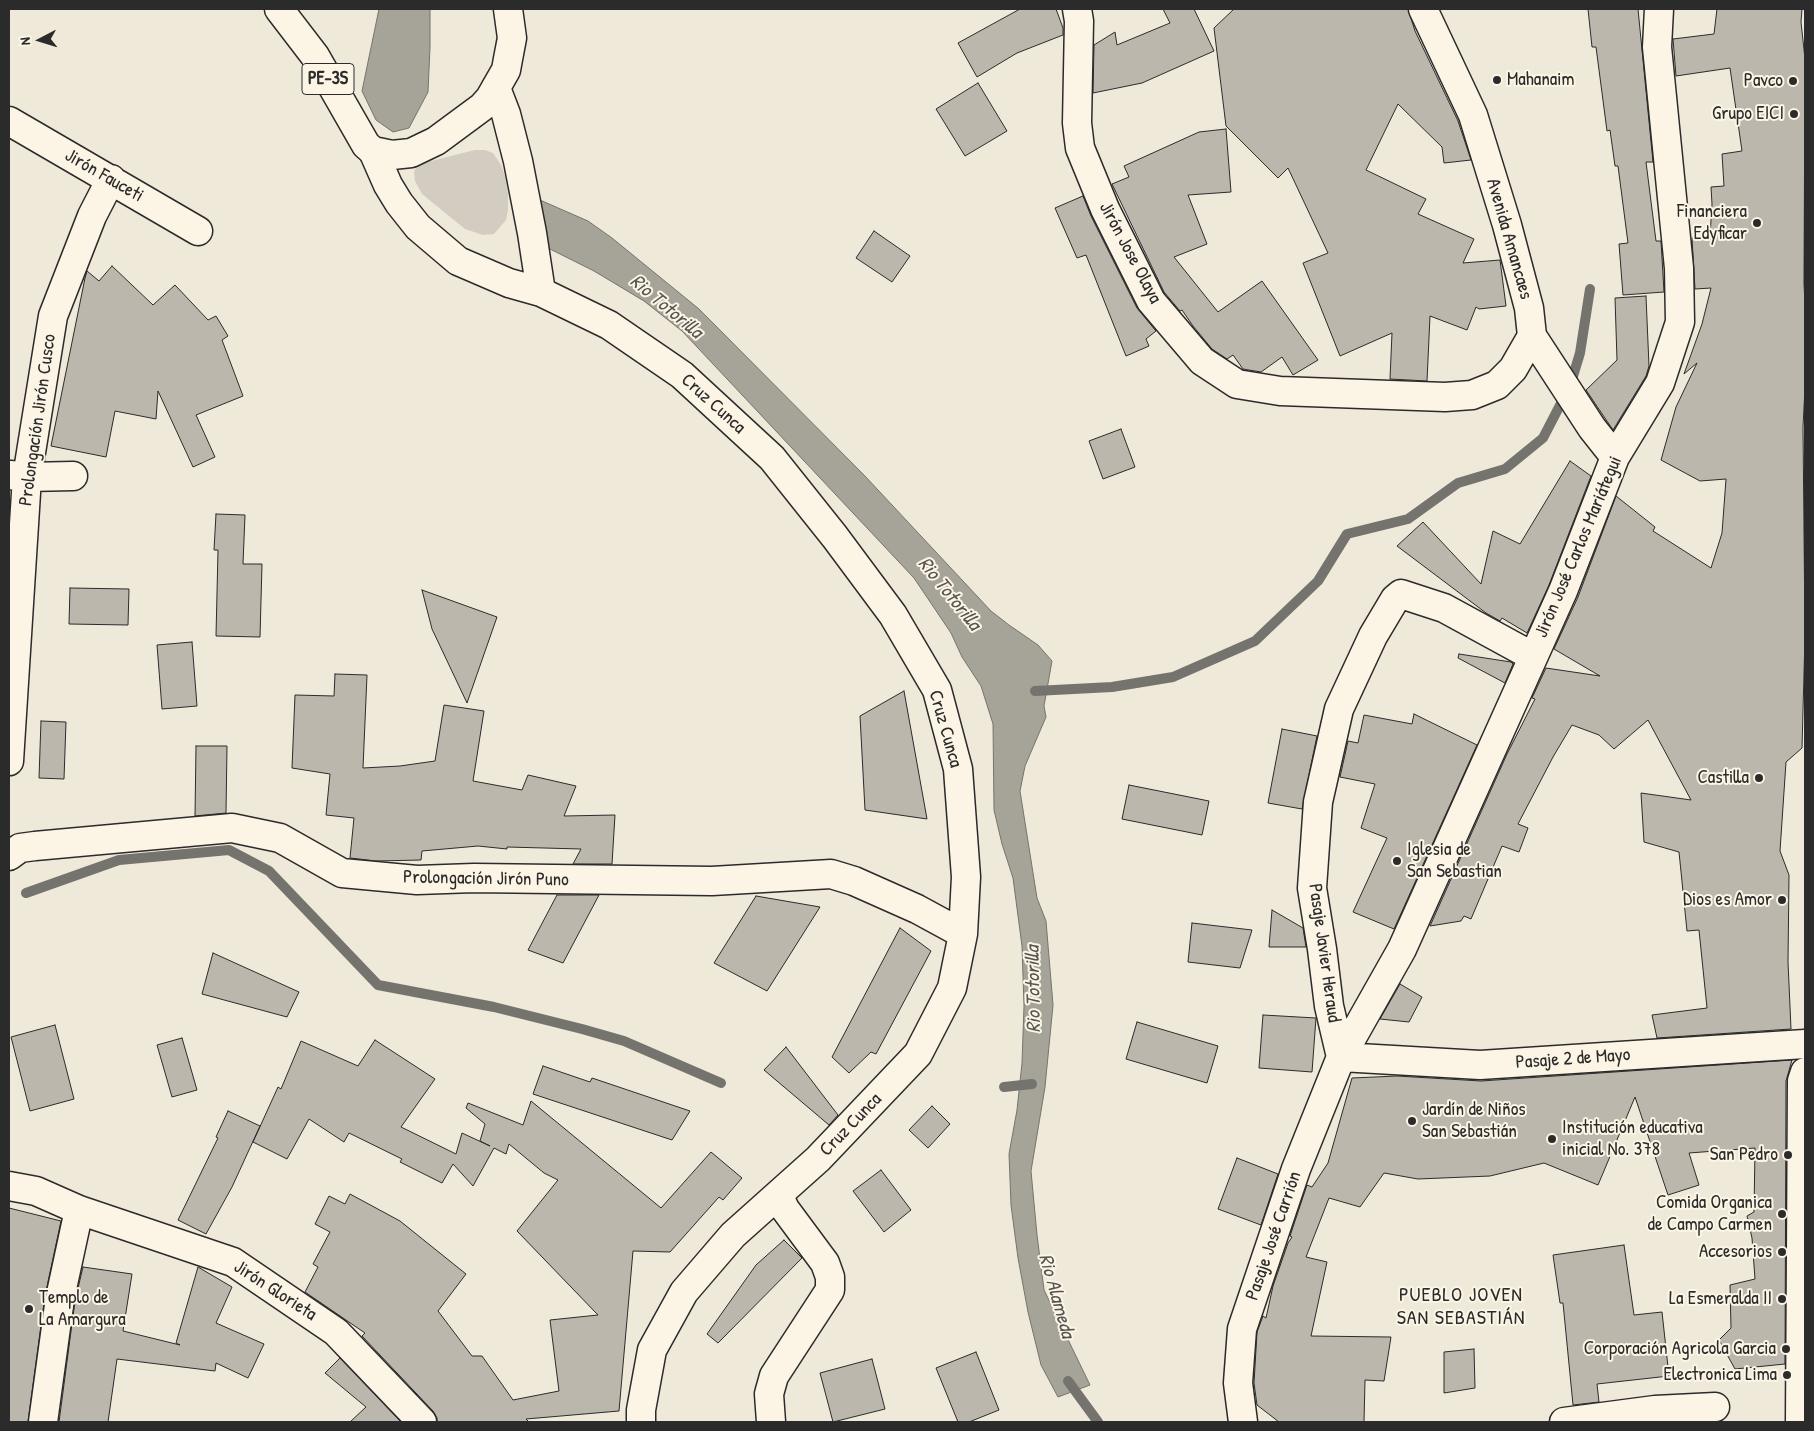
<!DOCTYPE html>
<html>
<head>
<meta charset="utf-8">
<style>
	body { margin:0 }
	#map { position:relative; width:1814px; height:1431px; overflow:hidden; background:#efe9da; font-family:"Patrick Hand",sans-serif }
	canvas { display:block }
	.frame { position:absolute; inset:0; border:10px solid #2b2b2b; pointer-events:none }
	.north { position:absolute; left:15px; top:15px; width:50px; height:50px; -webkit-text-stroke:4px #fcf5e5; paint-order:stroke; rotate:265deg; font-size:14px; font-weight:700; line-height:20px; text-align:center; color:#2b2b2b }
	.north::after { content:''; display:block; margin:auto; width:18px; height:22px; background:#2b2b2b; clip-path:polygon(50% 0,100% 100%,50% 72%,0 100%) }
</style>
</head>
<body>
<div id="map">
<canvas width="1814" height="1431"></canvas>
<div class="frame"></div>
<div class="north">N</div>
</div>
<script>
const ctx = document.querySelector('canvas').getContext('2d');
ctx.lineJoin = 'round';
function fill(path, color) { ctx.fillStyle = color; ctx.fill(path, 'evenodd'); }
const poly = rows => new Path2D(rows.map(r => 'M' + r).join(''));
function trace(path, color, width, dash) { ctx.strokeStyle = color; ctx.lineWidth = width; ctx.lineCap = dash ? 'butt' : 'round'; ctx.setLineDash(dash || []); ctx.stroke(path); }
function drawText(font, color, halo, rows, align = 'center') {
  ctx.font = font + ' "Patrick Hand",sans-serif'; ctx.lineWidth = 4; ctx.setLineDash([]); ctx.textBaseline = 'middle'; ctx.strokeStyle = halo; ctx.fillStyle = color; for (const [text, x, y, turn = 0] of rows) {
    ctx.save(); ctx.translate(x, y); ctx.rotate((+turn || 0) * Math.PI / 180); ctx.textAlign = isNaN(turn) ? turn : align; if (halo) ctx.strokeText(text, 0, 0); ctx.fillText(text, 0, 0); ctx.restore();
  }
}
fill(poly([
	[475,150,485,150,493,153,501,165,505,176,508,194,508,210,506,220,494,234,483,235,465,229,422,194,415,181,414,171,419,164]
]), '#d2cdc0');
const water = poly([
	[379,9,430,9,430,47,428,92,409,128,393,132,376,120,362,91,379,9],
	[533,197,588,221,612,238,699,309,864,475,991,611,1009,625,1038,645,1052,661,1044,706,1046,717,1025,766,1020,791,1037,898,1046,921,1053,1005,1045,1087,1031,1171,1037,1235,1044,1290,1090,1385,1058,1397,1041,1365,1028,1312,1018,1258,1011,1205,1009,1154,1017,1110,1022,1063,1024,1006,1022,946,1013,878,1002,844,994,810,993,724,981,686,962,657,951,633,914,578,682,331,644,301,594,271,536,242,533,197]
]);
fill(water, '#a6a399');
trace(water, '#75736d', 1);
trace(poly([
	[1035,691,1112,687,1173,677,1255,641,1318,581,1347,534,1408,519,1458,483,1505,469,1543,438,1570,386,1580,353,1590,289],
	[26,893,119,860,229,850,269,871,378,985,494,1007,582,1029,624,1041,721,1083],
	[1004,1087,1032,1084],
	[1068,1381,1098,1422]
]), '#75736d', 10);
const building = poly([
	[1020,9,1056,9,1063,28,1063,35,1017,53,977,77,958,43,1020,9],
	[1163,9,1194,9,1214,51,1142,83,1093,93,1094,45,1115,32,1117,45,1170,23,1163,9],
	[1234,9,1408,9,1415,31,1458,121,1471,160,1444,163,1442,147,1398,104,1366,170,1426,199,1418,214,1474,239,1463,263,1500,260,1506,306,1479,309,1476,307,1467,330,1430,316,1427,381,1390,379,1392,333,1340,356,1303,263,1328,253,1288,168,1278,178,1226,126,1214,28,1234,9],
	[1588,9,1638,9,1653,162,1646,162,1656,241,1661,241,1664,292,1623,295,1619,244,1628,243,1618,166,1615,166,1610,130,1607,131,1596,47,1592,47,1588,9],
	[1717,9,1802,9,1801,22,1805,59,1804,283,1805,306,1805,388,1803,427,1805,636,1802,748,1786,762,1780,851,1789,875,1788,962,1791,1029,1657,1038,1652,1015,1707,1008,1699,930,1687,931,1679,852,1644,842,1641,793,1691,800,1648,720,1614,749,1599,735,1572,725,1553,757,1518,824,1528,828,1519,852,1502,846,1471,919,1464,916,1461,921,1430,926,1507,754,1535,699,1532,698,1546,668,1600,676,1554,649,1578,597,1616,496,1655,527,1653,531,1711,568,1722,533,1726,479,1700,481,1661,460,1676,407,1697,363,1684,374,1702,324,1711,288,1695,289,1692,238,1710,237,1712,204,1711,187,1724,186,1722,154,1742,151,1730,68,1676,76,1673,39,1714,34,1717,9],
	[978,83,1007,131,965,156,936,109,978,83],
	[1226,129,1231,192,1188,195,1207,244,1174,257,1218,312,1262,281,1318,360,1293,375,1282,357,1261,372,1243,369,1233,355,1227,359,1212,349,1193,326,1182,310,1180,311,1164,292,1112,184,1129,177,1124,166,1199,132,1226,129],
	[1083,196,1091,216,1137,308,1156,331,1146,339,1149,346,1126,356,1086,255,1077,258,1055,208,1083,196],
	[874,231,910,256,892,282,856,258,874,231],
	[112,266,153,305,175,285,208,320,216,316,228,336,222,340,243,396,196,415,215,457,193,467,158,391,156,419,115,411,106,457,51,446,85,278,87,271,99,281,112,266],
	[1646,296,1649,366,1646,376,1613,430,1586,390,1617,360,1615,298,1646,296],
	[1121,429,1135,467,1103,479,1089,441,1121,429],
	[1570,461,1591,476,1549,585,1527,633,1502,618,1500,621,1486,613,1397,546,1423,522,1481,584,1493,531,1520,544,1570,461],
	[216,514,245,515,243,564,262,564,260,637,216,636,218,550,214,550,216,514],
	[70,588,129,589,128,625,69,624,70,588],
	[422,590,497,617,467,703,432,629,422,590],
	[192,642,197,706,162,709,157,645,192,642],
	[1459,654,1511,662,1513,664,1505,683,1458,658,1459,654],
	[335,674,367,675,363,768,400,766,435,761,444,705,484,711,473,781,522,790,528,775,576,786,564,816,615,815,612,864,573,864,581,849,507,847,507,849,478,846,422,851,421,860,376,861,350,858,354,818,326,815,330,774,292,768,295,695,334,696,335,674],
	[904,691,927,819,865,810,860,716,904,691],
	[1414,714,1477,745,1394,929,1353,912,1387,838,1361,828,1375,784,1340,777,1348,741,1358,743,1364,715,1412,724,1414,714],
	[41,721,66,722,64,779,39,778,41,721],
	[1282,729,1317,736,1302,809,1268,803,1282,729],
	[196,746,227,746,226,813,195,816,196,746],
	[1129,785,1209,801,1202,835,1122,819,1129,785],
	[557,895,599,895,563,963,528,950,557,895],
	[756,896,820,907,767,991,714,963,756,896],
	[1272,910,1303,928,1306,947,1269,947,1272,910],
	[1192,923,1252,930,1240,968,1188,962,1192,923],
	[900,928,931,951,876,1054,871,1052,849,1073,832,1057,900,928],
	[213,953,299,992,287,1017,202,994,213,953],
	[1400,984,1422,997,1409,1022,1380,1019,1400,984],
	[1263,1015,1316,1018,1312,1072,1259,1068,1263,1015],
	[1137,1022,1218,1046,1207,1083,1126,1059,1137,1022],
	[55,1025,74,1099,30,1111,11,1037,55,1025],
	[182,1038,197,1090,172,1097,157,1045,182,1038],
	[375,1040,435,1079,401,1127,456,1154,462,1133,490,1146,480,1141,485,1124,466,1108,468,1103,523,1125,531,1101,661,1208,711,1152,742,1178,723,1200,719,1197,670,1252,633,1251,619,1411,526,1419,529,1422,437,1422,437,1418,433,1411,362,1336,365,1333,305,1292,318,1267,313,1264,330,1232,315,1224,329,1196,345,1204,350,1194,400,1221,466,1274,438,1311,472,1356,482,1356,513,1400,559,1391,550,1320,598,1315,517,1231,558,1180,544,1173,509,1144,506,1154,494,1148,473,1186,453,1164,442,1183,400,1162,402,1159,349,1133,344,1142,309,1119,287,1159,253,1142,278,1087,281,1089,301,1041,358,1066,375,1040],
	[786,1047,838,1115,829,1125,764,1070,786,1047],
	[1792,1060,1786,1081,1785,1364,1735,1369,1719,1340,1731,1328,1730,1285,1755,1279,1752,1238,1747,1216,1754,1212,1755,1148,1689,1153,1699,1185,1668,1195,1635,1097,1598,1185,1544,1163,1490,1176,1418,1179,1384,1173,1360,1207,1329,1198,1306,1257,1327,1262,1311,1336,1391,1337,1384,1381,1365,1380,1364,1422,1279,1422,1257,1405,1254,1383,1257,1332,1263,1316,1266,1318,1273,1286,1288,1243,1292,1237,1290,1236,1307,1185,1312,1187,1328,1163,1352,1078,1397,1076,1481,1081,1792,1060],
	[543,1066,590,1082,592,1078,690,1111,672,1140,533,1094,543,1066],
	[932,1106,950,1124,928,1148,909,1130,932,1106],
	[228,1111,260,1126,232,1187,206,1234,178,1220,218,1138,216,1137,228,1111],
	[1237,1158,1278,1174,1261,1225,1218,1209,1237,1158],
	[881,1170,911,1210,884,1232,853,1191,881,1170],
	[9,1208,61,1221,45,1296,28,1422,9,1422,9,1208],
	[784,1240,802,1258,718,1343,707,1334,756,1265,784,1240],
	[1624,1245,1634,1315,1662,1312,1669,1376,1597,1384,1599,1402,1573,1405,1563,1303,1560,1303,1553,1255,1624,1245],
	[83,1267,132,1274,123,1331,180,1345,176,1343,198,1267,232,1287,216,1323,264,1344,248,1378,216,1363,215,1371,117,1359,108,1422,59,1422,75,1301,83,1267],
	[1474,1349,1475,1388,1444,1393,1444,1352,1474,1349],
	[976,1352,999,1410,969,1422,958,1422,936,1368,976,1352],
	[340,1358,401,1422,350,1422,366,1407,325,1373,340,1358],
	[872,1359,885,1409,833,1422,820,1373,872,1359]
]);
fill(building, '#bcb7ac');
trace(building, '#2b2b2b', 1);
const minor = poly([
	[1077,9,1079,21,1077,123,1080,148,1105,209,1151,301,1202,361,1237,384,1280,391,1445,397,1472,395,1497,385,1513,369,1532,336],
	[1423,9,1473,115,1507,225,1529,308,1532,336,1592,428,1615,457],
	[496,88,506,114,518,161,532,233,541,292],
	[9,121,198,231],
	[373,151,388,185,399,203,418,227,458,261,509,283,541,292,609,325,682,375,772,458,835,537,893,615,937,690,958,769,966,877,963,934,952,988,918,1054,818,1159,733,1235,684,1292,652,1350,641,1410,641,1422],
	[10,475,27,477,73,476],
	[9,761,27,477,53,316,92,216,111,179],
	[9,856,20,848,35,846,232,828,280,838,342,873,417,880,474,878,712,881,831,874,854,881,917,909,963,934],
	[1341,1057,1329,1006,1322,949,1312,888,1318,802,1339,709,1373,636,1395,599,1401,594,1444,608,1532,656],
	[1341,1057,1480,1065,1805,1044],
	[9,1186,36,1191,79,1210,233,1262,336,1332,422,1422],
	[43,1422,60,1298,79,1210],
	[771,1422,769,1394,774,1376,830,1290,830,1277,825,1263,785,1209,779,1196],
	[1243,1422,1238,1383,1242,1329,1296,1169,1341,1057,1402,949,1563,591,1615,457,1660,383,1680,322,1679,268,1657,47,1659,9],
	[1564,1422,1655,1410,1715,1407],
	[1800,1422,1802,1081,1805,1072]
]);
const highway = poly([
	[279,9,315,56,366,145,373,151,392,155,411,153,436,141,482,107,490,98,506,70,508,59,512,38,508,9]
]);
trace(minor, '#2b2b2b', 31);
trace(highway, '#2b2b2b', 31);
trace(minor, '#fcf5e5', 28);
trace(highway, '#fcf5e5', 28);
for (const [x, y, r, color] of [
	[1497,80,5,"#2b2b2b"],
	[1793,81,5,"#2b2b2b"],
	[1794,114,5,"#2b2b2b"],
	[1757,223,5,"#2b2b2b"],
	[1759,778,5,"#2b2b2b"],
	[1397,861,5,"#2b2b2b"],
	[1782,900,5,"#2b2b2b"],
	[1412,1121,5,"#2b2b2b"],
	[1552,1139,5,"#2b2b2b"],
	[1788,1155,5,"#2b2b2b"],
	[1782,1214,5,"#2b2b2b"],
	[1782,1252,5,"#2b2b2b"],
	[1782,1299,5,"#2b2b2b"],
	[29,1309,5,"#2b2b2b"],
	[1786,1349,5,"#2b2b2b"],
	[1787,1375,5,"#2b2b2b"]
]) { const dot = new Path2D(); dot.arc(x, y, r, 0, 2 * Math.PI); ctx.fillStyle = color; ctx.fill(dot); trace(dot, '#fcf5e5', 2); }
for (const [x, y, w] of [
	[328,79,52]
]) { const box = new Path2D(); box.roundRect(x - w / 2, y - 15.5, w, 31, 4); ctx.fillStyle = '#fcf5e5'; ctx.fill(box); trace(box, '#2b2b2b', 1); }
drawText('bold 18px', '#2b2b2b', null, [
	["PE-3S",328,79]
]);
drawText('19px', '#2b2b2b', '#fcf5e5', [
	["Mahanaim",1507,80,"left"],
	["Pavco",1783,81],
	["Grupo EICI",1784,114],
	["Financiera",1747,212],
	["Edyficar",1747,234],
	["Castilla",1749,778],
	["Iglesia de",1407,850,"left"],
	["San Sebastian",1407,872,"left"],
	["Dios es Amor",1772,900],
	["Jardín de Niños",1422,1110,"left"],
	["San Sebastián",1422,1132,"left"],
	["Institución educativa",1562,1128,"left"],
	["inicial No. 378",1562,1150,"left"],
	["San Pedro",1778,1155],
	["Comida Organica",1772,1203],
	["de Campo Carmen",1772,1225],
	["Accesorios",1772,1252],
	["Templo de",39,1298,"left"],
	["La Amargura",39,1320,"left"],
	["La Esmeralda II",1772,1299],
	["Corporación Agricola Garcia",1776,1349],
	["Electronica Lima",1777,1375]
], 'right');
drawText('19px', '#2b2b2b', '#fcf5e5', [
	["Jirón Fauceti",104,176,30],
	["Avenida Amancaes",1509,239,74],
	["Jirón Jose Olaya",1130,253,62],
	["Cruz Cunca",713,404,42],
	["Prolongación Jirón Cusco",38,420,-82],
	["Jirón José Carlos Mariátegui",1579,547,-67],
	["Cruz Cunca",945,729,74],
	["Prolongación Jirón Puno",486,879,1],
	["Pasaje Javier Heraud",1324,953,82],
	["Pasaje 2 de Mayo",1573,1059,-4],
	["Cruz Cunca",851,1125,-46],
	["Pasaje José Carrión",1274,1236,-71],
	["Jirón Glorieta",275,1291,33]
]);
drawText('italic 20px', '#565552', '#fcf5e5', [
	["Rio Totorilla",666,307,40],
	["Rio Totorilla",949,594,51],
	["Rio Totorilla",1034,989,-91],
	["Rio Alameda",1056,1296,74]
]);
ctx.letterSpacing = '1px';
drawText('20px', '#2b2b2b', '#fcf5e5', [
	["PUEBLO JOVEN",1461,1296],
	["SAN SEBASTIÁN",1461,1319]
]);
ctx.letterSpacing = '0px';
</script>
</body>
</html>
